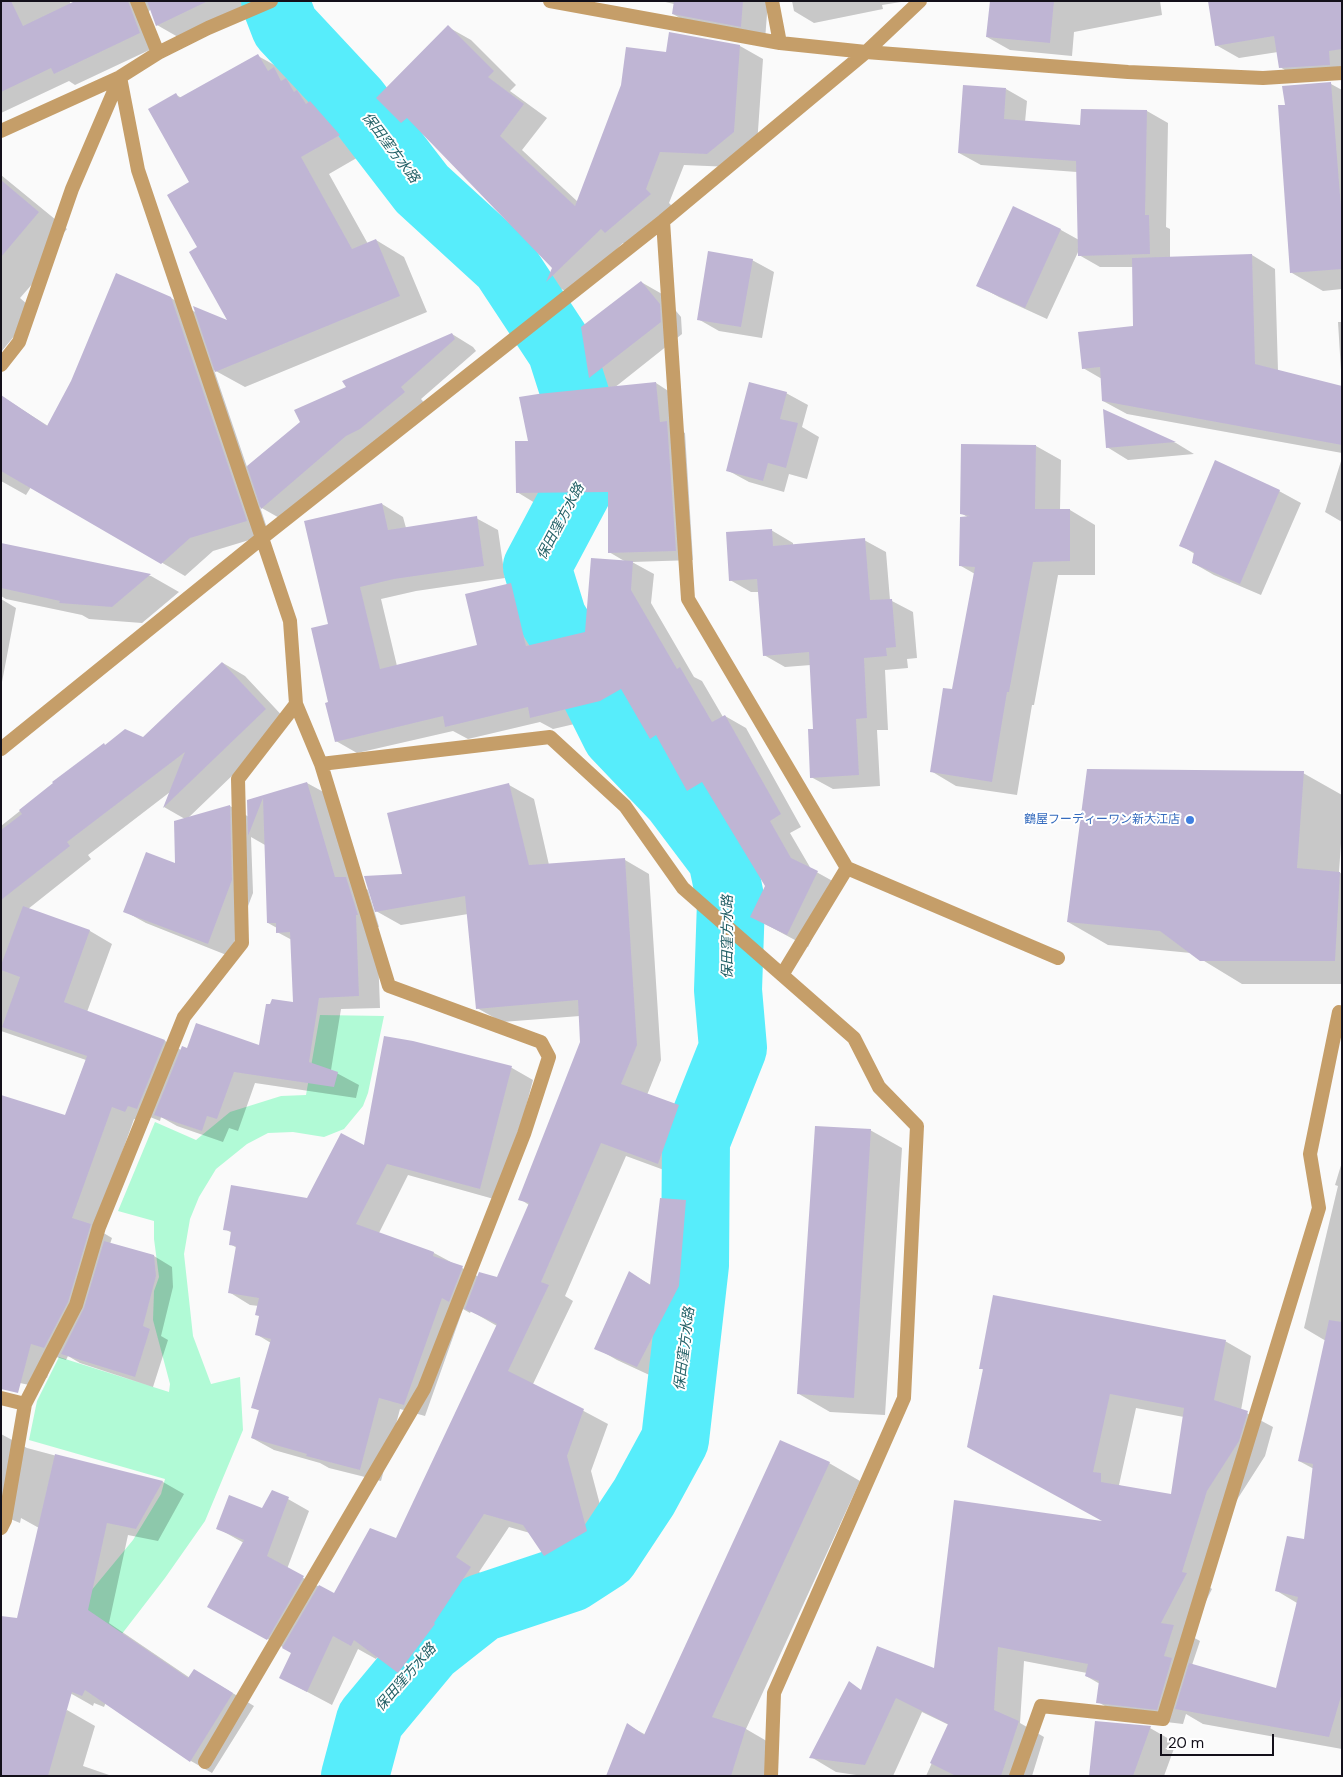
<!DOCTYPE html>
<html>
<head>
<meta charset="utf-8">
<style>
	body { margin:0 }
	#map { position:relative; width:1343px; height:1777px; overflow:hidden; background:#fafafa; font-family:"DM Sans",sans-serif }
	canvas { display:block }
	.frame { position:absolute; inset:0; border:2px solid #13101a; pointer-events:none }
	.scale { position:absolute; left:1160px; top:1734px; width:114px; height:22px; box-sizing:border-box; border:2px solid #13101a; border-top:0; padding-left:6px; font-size:15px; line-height:18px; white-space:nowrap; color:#13101a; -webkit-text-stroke:4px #fff; paint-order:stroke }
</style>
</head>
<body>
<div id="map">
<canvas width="1343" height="1777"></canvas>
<div class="frame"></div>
<div class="scale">20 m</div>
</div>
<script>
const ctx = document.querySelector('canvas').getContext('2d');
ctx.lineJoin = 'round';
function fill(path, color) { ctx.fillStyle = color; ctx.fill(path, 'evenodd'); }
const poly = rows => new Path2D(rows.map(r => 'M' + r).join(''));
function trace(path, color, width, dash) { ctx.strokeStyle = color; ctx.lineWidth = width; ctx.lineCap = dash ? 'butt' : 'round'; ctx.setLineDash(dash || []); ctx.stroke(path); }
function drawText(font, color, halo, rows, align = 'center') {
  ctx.font = font + ' "DM Sans","Noto Sans JP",sans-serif'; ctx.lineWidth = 4; ctx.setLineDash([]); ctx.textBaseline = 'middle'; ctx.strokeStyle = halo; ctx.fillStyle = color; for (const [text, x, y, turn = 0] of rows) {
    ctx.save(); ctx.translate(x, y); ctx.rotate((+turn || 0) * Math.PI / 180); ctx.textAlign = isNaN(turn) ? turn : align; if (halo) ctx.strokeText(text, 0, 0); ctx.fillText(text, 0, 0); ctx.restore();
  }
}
fill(poly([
	[320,1015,384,1016,368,1093,363,1106,344,1129,324,1137,293,1132,268,1133,247,1144,216,1169,199,1197,190,1219,184,1254,193,1336,211,1384,240,1377,243,1430,205,1521,165,1578,118,1639,76,1609,133,1540,161,1494,165,1479,29,1440,37,1401,59,1357,169,1392,170,1384,153,1320,154,1291,159,1277,154,1239,154,1221,118,1211,155,1122,196,1140,230,1112,281,1096,306,1095]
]), '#b1fad6');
fill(poly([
	[1,1,69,1,71,4,78,1,254,1,178,37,157,25,151,9,149,11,149,17,160,45,75,85,69,81,1,113],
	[661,1,768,1,765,40,697,28,673,14,674,4],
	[792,1,907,1,882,5,883,9,814,23,794,11],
	[991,1,1160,1,1162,15,1074,32,1072,56,1010,50,987,37],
	[1342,1,1342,78,1303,81,1280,67,1278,52,1239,58,1216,45],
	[448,27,471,40,516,85,510,91,547,118,522,150,578,202,667,54,740,46,763,59,757,145,731,167,684,165,669,203,674,208,629,246,623,243,570,294,548,281,553,267,426,136,402,122],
	[258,56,287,72,291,79,302,85,305,90,314,96,319,104,326,108,329,114,339,119,367,152,329,174,368,244,376,240,404,257,427,312,245,387,214,370,247,467,301,423,348,388,452,334,473,347,476,351,421,399,426,405,283,520,260,507,269,534,213,551,185,576,31,487,26,495,1,481,1,419,12,403,48,426,171,298,197,313,230,323,199,248,191,182,176,95,182,98],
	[317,111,321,112,345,139,343,141],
	[1331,84,1342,90,1342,289,1323,291,1292,273,1286,106],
	[1006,89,1027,101,1025,122,1082,126,1082,110,1147,111,1168,123,1166,227,1170,229,1170,258,1252,255,1275,269,1278,371,1342,387,1338,322,1342,322,1342,453,1127,414,1103,401,1102,379,1083,368,1134,327,1134,267,1100,267,1079,255,1079,250,1047,319,999,297,977,285,1013,208,1061,230,1079,240,1077,172,981,165,959,153],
	[1,175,67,229,41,259,48,266,20,298,35,311,1,352],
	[752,260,774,272,762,338,719,331,698,319],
	[641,282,662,294,681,317,682,334,614,388,656,383,673,394,677,428,685,433,693,560,632,562,654,574,651,603,694,677,702,681,723,717,725,716,746,728,801,827,790,833,811,869,838,884,808,947,752,917,766,886,714,799,709,802,688,790,663,744,651,738,633,706,622,713,553,729,540,722,468,739,453,731,357,753,336,741,330,703,330,625,382,504,403,517,406,528,476,518,498,530,505,578,416,591,381,599,397,666,478,646,511,584,533,597,544,643,586,634,626,562,609,552,609,502,535,503,517,492,529,442,609,388,590,378,583,328],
	[786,393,808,405,802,427,819,437,807,479,789,474,784,492,749,482,727,470],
	[1104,411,1176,443,1194,454,1128,460,1107,447],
	[1036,446,1061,460,1060,510,1070,510,1095,525,1095,575,1058,575,1034,705,1032,705,1017,795,956,786,931,771,953,691,975,574,961,566,969,518,961,513],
	[1342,458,1342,522,1325,512],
	[1279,491,1301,503,1261,595,1214,575,1193,563,1195,554,1180,545],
	[771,530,793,543,793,546,864,540,886,552,890,600,913,612,917,658,907,659,908,668,885,670,888,730,877,730,880,786,833,789,811,777,814,730,811,665,785,667,764,655,760,592,751,592,730,580],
	[1,544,151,576,179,592,142,623,89,619,82,615,6,599,1,596],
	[1,599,16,608,2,682,1,682],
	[223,663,245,676,288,722,187,819,230,806,249,817,249,800,307,783,329,795,354,882,368,890,379,927,377,927,380,1008,341,1009,331,1070,359,1085,356,1098,255,1083,238,1131,229,1128,223,1142,177,1126,161,1117,160,1121,150,1117,148,1124,134,1119,95,1228,112,1238,110,1244,154,1256,172,1267,173,1287,161,1336,168,1340,153,1387,80,1363,68,1356,66,1360,53,1356,47,1378,36,1376,34,1386,1,1379,65,1117,86,1060,1,1031,1,826,55,783,106,746,143,738],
	[170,792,164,807,185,819,176,865,124,911,146,923,229,956,253,893,251,837,265,845,268,923,277,928,277,932,292,940,294,1003,260,1046,181,1050,165,1041,87,1012,112,944,90,931,28,909,91,859,88,855],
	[1303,773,1342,795,1342,829,1339,872,1342,874,1342,984,1242,984,1191,953,1108,945,1068,922],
	[509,785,534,799,549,865,625,860,649,874,661,1060,647,1095,678,1106,703,1120,683,1177,626,1156,565,1296,573,1301,533,1384,608,1424,591,1471,611,1546,569,1569,544,1555,530,1533,509,1527,479,1572,494,1582,457,1638,458,1639,423,1686,399,1672,378,1656,376,1659,358,1649,332,1705,281,1678,292,1652,230,1619,244,1543,217,1528,288,1499,309,1511,287,1569,334,1595,397,1540,497,1326,471,1311,470,1313,463,1309,425,1416,400,1409,381,1481,329,1468,320,1463,274,1450,252,1438,260,1411,252,1407,271,1343,256,1334,260,1317,259,1306,250,1305,229,1292,237,1248,230,1244,232,1233,225,1229,307,1199,365,1147,412,1043,512,1068,533,1080,501,1201,408,1175,379,1233,434,1253,479,1277,497,1279,529,1205,520,1199,581,1043,580,1016,502,1022,477,1008,468,914,401,925,376,911,403,875],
	[870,1130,902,1148,885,1415,830,1412,799,1394],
	[1342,1162,1342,1749,1203,1724,1186,1714,1183,1724,1124,1717,1098,1702,1100,1684,1086,1676,1087,1673,1024,1661,1020,1723,1044,1737,1032,1776,926,1776,949,1725,922,1712,893,1776,863,1776,836,1772,811,1757,849,1683,862,1691,935,1670,1105,1522,984,1370,980,1368,1225,1341,1251,1356,1241,1410,1273,1427,1265,1456,1233,1506,1208,1586,1212,1589,1189,1635,1200,1641,1192,1665,1277,1690,1297,1603,1277,1591,1305,1541,1314,1469,1299,1461,1326,1341,1304,1328,1338,1186,1335,1185],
	[1136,1408,1184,1417,1172,1495,1123,1487,1119,1485],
	[686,1202,707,1214,699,1300,658,1379,617,1360,596,1348,630,1273,651,1285],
	[1,1434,27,1448,98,1467,99,1466,163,1482,184,1494,158,1541,128,1535,109,1623,190,1678,216,1683,254,1706,212,1773,191,1761,106,1702,104,1707,94,1703,93,1706,1,1654,18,1620,39,1528,21,1518,20,1523,8,1518,1,1518],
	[829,1463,860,1481,746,1729,777,1747,768,1776,607,1776,628,1725,646,1735],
	[67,1710,95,1726,83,1766,112,1776,1,1776],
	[1150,1728,1176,1743,1164,1776,1091,1776]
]), '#0003');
trace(poly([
	[275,1,285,27,355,102,422,189,505,265,561,350,591,444,587,473,537,567,553,619,579,661,616,735,676,798,722,859,731,902,728,990,733,1048,696,1141,695,1265,675,1440,644,1497,605,1556,571,1578,481,1608,429,1649,370,1720,355,1776]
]), '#57edfb', 68);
fill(poly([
	[1,1,11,1,23,26,75,1,128,1,140,33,54,74,51,68,1,92],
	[147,1,208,1,156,26],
	[674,1,743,1,741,27,672,14],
	[990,1,1054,1,1050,43,986,37],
	[1208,1,1342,1,1342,49,1329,51,1330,65,1279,68,1274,36,1215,46],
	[448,25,494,71,488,77,524,104,500,136,575,206,621,85,626,47,666,52,669,32,740,45,734,132,707,154,660,152,646,189,651,194,605,233,601,229,546,282,552,268,407,118,401,123,376,98],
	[258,54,268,71,274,67,281,81,286,78,294,92,297,90,306,104,310,101,340,135,301,157,352,249,376,239,400,296,215,372,193,306,227,320,189,252,197,247,167,195,189,182,148,109,176,93,179,98],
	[1331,82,1342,220,1342,269,1290,273,1278,105,1285,105,1282,86],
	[963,85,1006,88,1004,119,1080,125,1081,109,1147,110,1145,215,1149,215,1150,254,1078,256,1076,161,958,153],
	[1,180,39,212,1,257],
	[1013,206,1061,229,1025,308,976,286],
	[708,251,753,259,741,327,697,320],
	[1252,254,1255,364,1342,386,1342,445,1102,401,1100,367,1082,369,1078,332,1133,326,1132,258],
	[116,273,171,297,247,521,190,538,161,564,1,471,1,395,47,426,71,381],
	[641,281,660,304,661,322,589,378,581,327],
	[452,333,455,339,401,387,405,392,360,429,346,436,261,509,247,466,300,422,294,410,346,387,342,381],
	[656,382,660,422,667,421,676,551,608,553,608,492,516,493,515,441,528,441,519,397,538,394],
	[749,382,787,392,780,419,798,423,786,468,768,463,763,481,726,471],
	[1103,409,1176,442,1106,448],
	[961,444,1036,445,1035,509,1070,509,1070,561,1033,562,1009,692,1007,692,992,782,930,772,943,688,952,689,975,567,959,566,960,517,970,516,960,514],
	[1215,460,1280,490,1240,584,1192,563,1194,552,1179,546],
	[382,503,388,530,477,516,484,566,394,579,360,587,380,669,477,645,465,594,511,583,526,646,585,632,591,558,633,561,631,590,677,669,680,667,712,722,725,715,781,814,770,821,791,858,818,871,787,935,750,917,765,886,702,782,687,791,656,735,650,739,621,689,600,701,530,718,528,707,445,727,443,716,335,742,325,703,328,702,311,628,328,624,304,521],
	[772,529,773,546,865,538,870,600,892,599,896,647,886,648,887,656,864,658,867,718,856,719,859,775,810,778,808,729,813,729,809,652,763,656,757,579,729,581,726,532],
	[1,543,151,574,112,607,59,603,60,601,1,588],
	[222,662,266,709,163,808,185,752,67,842,70,846,1,900,1,830,22,814,19,810,53,783,52,782,104,743,105,745,125,729,143,737],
	[1087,769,1304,771,1297,868,1340,872,1335,961,1200,961,1160,931,1067,922],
	[307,782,335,877,346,877,358,915,356,915,359,996,319,998,309,1062,338,1072,334,1087,234,1072,217,1119,207,1116,202,1131,154,1115,182,1046,187,1048,196,1023,259,1045,266,1004,270,1004,272,999,293,1002,290,932,276,933,276,923,267,923,263,798,248,836,247,800],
	[509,783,529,865,625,858,637,1045,621,1084,679,1105,658,1164,601,1143,541,1282,549,1285,508,1371,584,1409,567,1456,587,1531,544,1556,523,1525,484,1514,456,1557,471,1567,434,1623,435,1624,398,1673,354,1640,351,1646,333,1636,307,1692,279,1678,291,1653,282,1648,319,1585,334,1593,370,1528,396,1538,497,1324,465,1309,479,1272,497,1277,529,1203,518,1200,580,1042,578,1000,476,1009,465,896,375,912,364,876,402,874,387,813],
	[230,805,232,880,208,944,123,912,146,852,175,863,174,821],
	[23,906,90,930,64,1002,165,1040,137,1109,128,1106,125,1112,112,1107,72,1218,91,1224,68,1302,44,1348,31,1344,18,1393,1,1389,1,1095,65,1115,87,1056,2,1027,20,977,1,970,1,965],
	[384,1036,413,1041,512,1066,480,1189,387,1164,356,1224,434,1252,433,1256,463,1266,449,1302,442,1298,404,1405,379,1398,360,1470,306,1456,307,1454,251,1438,259,1410,251,1408,271,1339,255,1335,259,1316,255,1315,259,1298,228,1293,236,1246,229,1245,231,1231,223,1230,231,1185,307,1198,341,1133,364,1145],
	[815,1126,871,1129,854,1398,797,1394],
	[660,1198,686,1200,679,1286,637,1367,594,1349,629,1271,650,1285],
	[104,1241,154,1255,156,1276,143,1326,150,1329,135,1377,61,1354,84,1308],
	[993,1295,1226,1340,1214,1400,1248,1411,1239,1441,1207,1491,1182,1572,1187,1573,1161,1623,1174,1625,1164,1656,1172,1658,1157,1710,1096,1703,1099,1681,1085,1676,1088,1664,998,1647,994,1710,1019,1721,1001,1776,956,1776,930,1763,948,1724,896,1698,865,1765,809,1758,849,1681,861,1690,877,1646,934,1668,954,1500,1102,1521,967,1447,983,1369,979,1369],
	[1110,1394,1184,1408,1171,1494,1101,1482,1101,1473,1093,1472],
	[1329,1320,1342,1322,1342,1693,1329,1737,1175,1709,1189,1663,1276,1688,1298,1597,1275,1591,1287,1536,1304,1539,1313,1464,1298,1461],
	[780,1440,830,1462,712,1717,746,1728,731,1776,606,1776,627,1723,644,1735],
	[55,1454,163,1481,136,1529,107,1523,88,1610,188,1678,194,1669,233,1693,190,1762,85,1690,82,1696,72,1692,48,1776,1,1776,1,1616,17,1618],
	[272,1490,289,1497,267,1556,304,1576,267,1640,207,1607,244,1540,216,1529,229,1495,262,1508],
	[1095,1721,1151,1726,1133,1776,1089,1776]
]), '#bfb5d4');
trace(poly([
	[137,1,158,53],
	[550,1,780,43,866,52,1128,72,1263,78,1342,73],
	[772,1,780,43],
	[120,77,138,170,290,621,296,704,321,764,550,737,625,806,683,888,854,1038,879,1087,917,1126,904,1398,774,1693,771,1776],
	[1,131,120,77,158,53,208,28,271,1],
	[663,221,688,599,847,868,1058,958],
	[1,365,19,342,72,189,120,77],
	[1,749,262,538,663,221,866,52,920,1],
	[782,975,847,868],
	[1,1398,25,1404],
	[1,1528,5,1520,25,1404,76,1305,99,1227,184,1017,242,943,238,779,296,704],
	[205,1762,424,1389,524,1134,549,1057,541,1042,389,986,321,764],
	[1016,1776,1041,1706,1163,1719,1319,1208,1310,1154,1339,1012,1342,1013]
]), '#c59e69', 14);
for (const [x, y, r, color] of [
	[1190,820,5,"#3f7fe0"]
]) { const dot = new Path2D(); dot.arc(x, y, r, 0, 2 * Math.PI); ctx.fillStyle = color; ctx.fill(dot); trace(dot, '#fff', 2); }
drawText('12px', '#366cbe', '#fff', [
	["鶴屋フーディーワン新大江店",1180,820]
], 'right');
drawText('italic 14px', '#236066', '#fff', [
	["保田窪方水路",390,148,53],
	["保田窪方水路",561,522,-62],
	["保田窪方水路",728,937,-90],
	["保田窪方水路",685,1349,-83],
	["保田窪方水路",406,1678,-49]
]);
</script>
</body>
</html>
